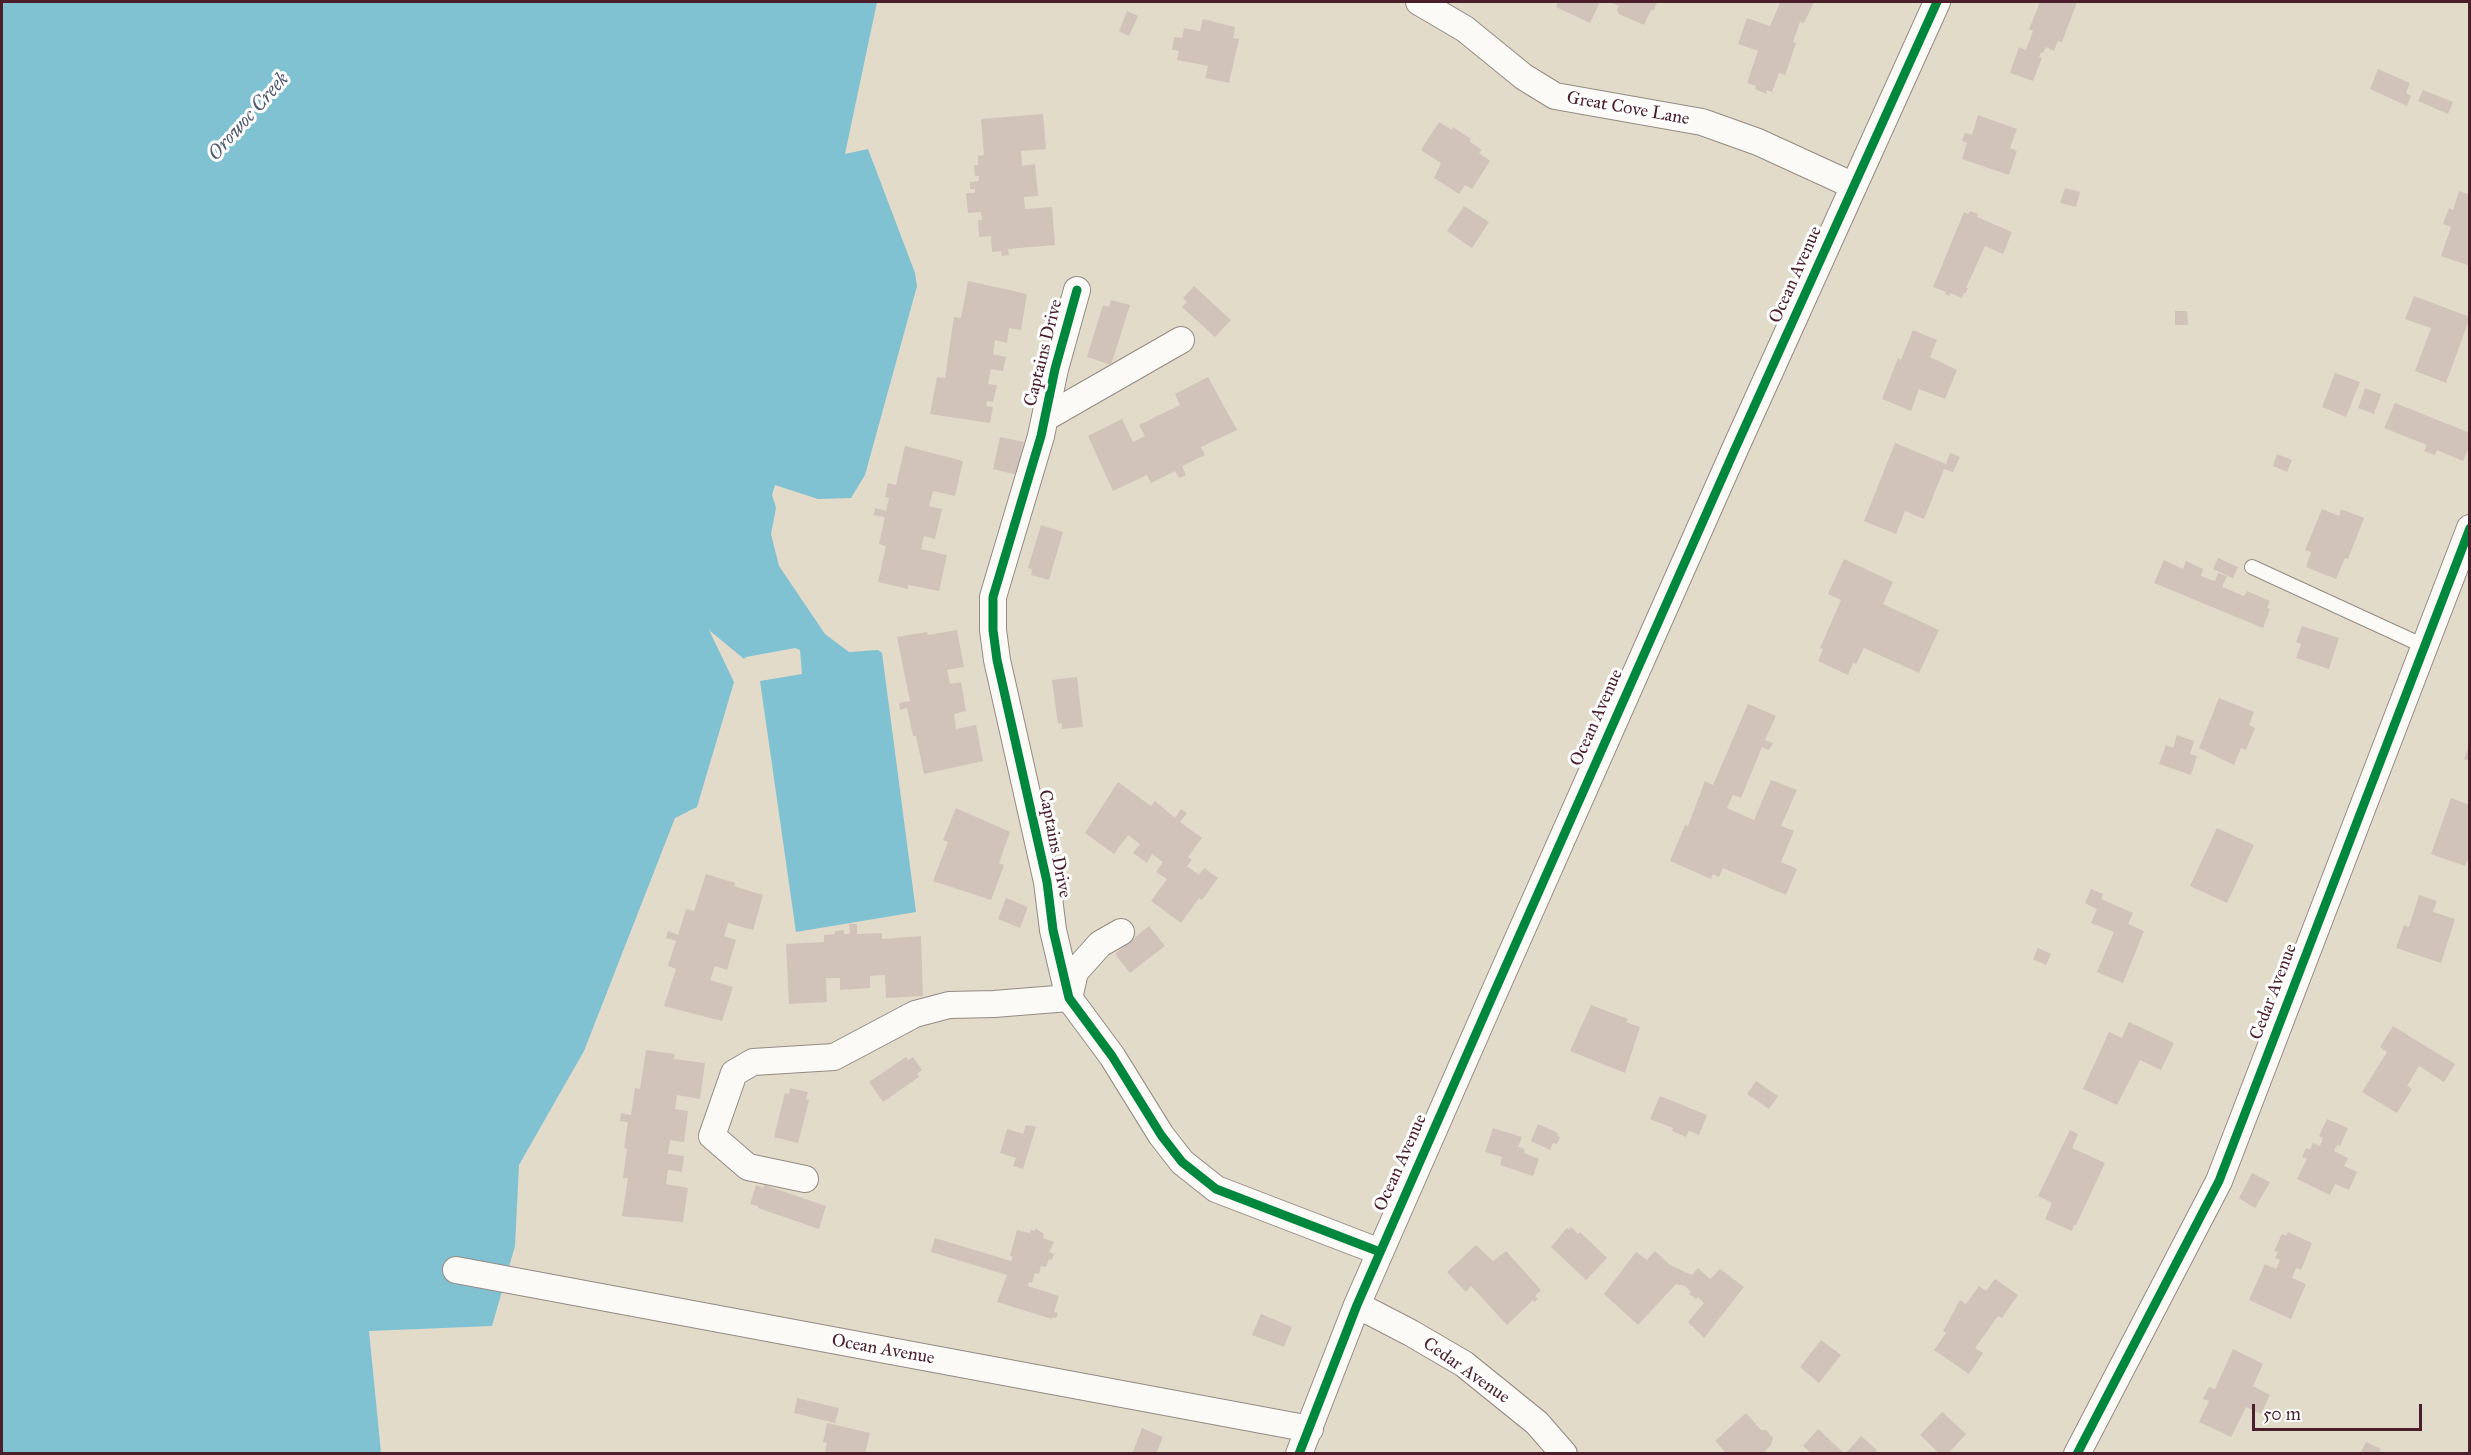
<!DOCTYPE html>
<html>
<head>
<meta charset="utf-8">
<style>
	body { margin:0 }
	#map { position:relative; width:2471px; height:1455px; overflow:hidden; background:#e2dbca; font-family:"IM FELL Great Primer",serif }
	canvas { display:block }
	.frame { position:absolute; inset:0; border:3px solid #4a1f2b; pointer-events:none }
	.scale { position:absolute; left:2252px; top:1404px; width:170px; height:27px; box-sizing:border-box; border:3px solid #4a1f2b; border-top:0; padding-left:8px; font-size:18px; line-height:21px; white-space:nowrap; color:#4a1f2b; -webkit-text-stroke:4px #fff; paint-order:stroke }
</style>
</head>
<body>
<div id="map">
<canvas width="2471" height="1455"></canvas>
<div class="frame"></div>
<div class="scale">50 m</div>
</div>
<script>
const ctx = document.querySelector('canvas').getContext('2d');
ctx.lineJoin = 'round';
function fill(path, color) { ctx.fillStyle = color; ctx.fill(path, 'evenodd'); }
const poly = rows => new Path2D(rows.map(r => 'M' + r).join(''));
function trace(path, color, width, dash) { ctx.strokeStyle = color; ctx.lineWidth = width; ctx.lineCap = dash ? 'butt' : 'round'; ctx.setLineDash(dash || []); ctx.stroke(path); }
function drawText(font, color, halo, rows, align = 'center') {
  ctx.font = font + ' "IM FELL Great Primer",serif'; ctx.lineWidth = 6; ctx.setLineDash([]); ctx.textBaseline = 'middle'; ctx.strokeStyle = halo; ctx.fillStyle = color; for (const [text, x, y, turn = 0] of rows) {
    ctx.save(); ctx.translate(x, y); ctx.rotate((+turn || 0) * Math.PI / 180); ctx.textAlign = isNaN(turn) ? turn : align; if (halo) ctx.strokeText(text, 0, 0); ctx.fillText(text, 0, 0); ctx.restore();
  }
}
fill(poly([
	[2,2,877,2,845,154,868,149,915,273,917,286,865,475,851,498,818,499,775,485,772,495,776,508,771,534,779,566,825,634,849,652,878,650,882,653,916,912,796,932,760,681,802,674,800,650,795,648,746,657,744,659,709,630,734,682,697,807,675,818,584,1051,519,1165,515,1246,492,1326,369,1331,381,1453,2,1454]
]), '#80c1d2');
fill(poly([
	[1558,2,1600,2,1590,23,1556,7],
	[1609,2,1654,2,1657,3,1653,11,1651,10,1644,25,1619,14,1617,10,1619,6],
	[1776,2,1814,2,1804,23,1800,22,1793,42,1796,43,1785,75,1779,73,1772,92,1767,90,1766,94,1755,89,1756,86,1747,83,1758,51,1738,44,1747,18,1770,26,1780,3],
	[2040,2,2077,2,2062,42,2058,41,2054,51,2046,47,2043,53,2041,52,2039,57,2042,58,2033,81,2010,73,2019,47,2026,50,2033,31,2029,29],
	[1127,11,1138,16,1129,36,1119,31],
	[1203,19,1235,27,1233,38,1239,39,1229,83,1205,78,1208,66,1177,60,1179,51,1172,50,1174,37,1182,38,1184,28,1200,31],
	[2378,69,2410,83,2406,93,2411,96,2407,106,2370,89],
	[2423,90,2453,102,2448,114,2418,101],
	[1043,114,1046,149,1021,151,1022,166,1035,164,1038,196,1024,197,1025,209,1052,207,1055,245,1008,249,1009,255,1002,256,1001,251,992,252,991,236,979,237,978,220,982,220,981,212,968,213,966,193,975,193,975,189,970,189,970,182,979,181,979,176,975,176,974,165,978,165,978,156,984,155,981,119],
	[1978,115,2017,129,2010,148,2017,151,2009,175,1962,159,1967,143,1962,141,1965,133,1972,135],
	[1439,122,1452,130,1453,127,1471,139,1469,141,1482,150,1479,153,1490,161,1472,189,1465,185,1459,194,1434,178,1441,163,1421,150],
	[2065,188,2080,192,2076,207,2060,203],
	[2459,191,2470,195,2470,266,2441,256,2451,227,2443,224,2449,208,2453,210],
	[1464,206,1489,222,1472,248,1447,231],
	[1970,211,1978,214,1977,217,2012,232,2003,254,1985,246,1966,288,1968,288,1966,293,1964,293,1962,298,1950,293,1949,296,1945,294,1946,292,1933,287,1964,212,1968,214],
	[968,281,1027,294,1021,330,1009,328,1007,343,995,340,993,354,1006,357,1003,371,991,369,988,384,997,385,993,402,987,401,986,406,993,407,990,423,930,414,937,377,945,378,954,317,961,318],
	[1194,286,1231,320,1215,337,1182,307,1187,302,1183,298],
	[2414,296,2470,317,2446,383,2415,371,2431,328,2405,319],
	[1111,300,1130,305,1111,365,1087,357,1103,305,1109,307],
	[2175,311,2187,311,2188,325,2175,325],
	[1913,330,1937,340,1930,357,1957,370,1945,399,1919,389,1911,411,1882,399,1898,358,1901,360],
	[2335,373,2360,382,2346,417,2322,407],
	[1208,377,1237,430,1201,447,1205,455,1182,466,1186,475,1179,478,1175,471,1151,483,1147,475,1113,491,1088,436,1122,419,1133,442,1145,436,1139,425,1180,405,1175,394],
	[2365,388,2381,394,2374,414,2358,408],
	[2395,403,2470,433,2470,445,2463,461,2437,450,2435,455,2424,451,2427,445,2384,428],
	[1000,437,1024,442,1017,475,993,469],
	[1895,443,1946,464,1950,453,1960,457,1953,472,1944,469,1924,519,1905,511,1896,534,1864,521],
	[905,446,963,461,955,496,933,491,929,506,942,509,935,539,924,536,921,549,947,555,939,591,908,585,908,589,878,582,886,546,879,544,885,517,874,515,875,508,886,511,889,498,885,497,888,483,896,485],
	[2277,454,2292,460,2287,472,2273,466],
	[2322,509,2339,516,2341,509,2364,518,2348,559,2345,558,2336,579,2306,567,2311,552,2305,550],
	[1041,525,1063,532,1049,580,1031,575,1032,569,1028,568],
	[2218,558,2238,567,2233,578,2213,569],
	[1844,559,1893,582,1883,604,1939,630,1919,673,1864,648,1856,664,1853,663,1848,675,1818,661,1823,649,1820,648,1841,600,1828,594],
	[2164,560,2183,569,2186,561,2203,569,2201,576,2215,581,2218,573,2227,576,2222,587,2244,596,2247,591,2270,601,2267,608,2270,609,2263,628,2154,583],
	[2302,626,2339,638,2329,669,2296,658,2301,644,2296,642],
	[957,630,964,667,947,670,950,684,961,682,966,711,954,714,956,729,976,725,983,761,924,774,916,736,913,736,907,708,900,710,899,703,910,701,897,637,927,632,928,635],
	[1077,677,1083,727,1062,729,1062,723,1058,724,1052,680],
	[2219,698,2254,712,2249,725,2255,728,2246,750,2241,748,2234,765,2199,748],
	[1748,704,1776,716,1765,740,1773,743,1769,750,1762,747,1741,798,1733,795,1727,808,1754,820,1771,780,1797,790,1781,826,1794,831,1781,862,1797,869,1786,895,1723,868,1719,877,1713,874,1711,879,1670,861,1685,825,1688,826,1705,781,1713,785],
	[2177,735,2194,741,2190,754,2197,756,2191,775,2159,764,2166,745,2173,748],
	[2469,746,2470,746,2470,761,2464,759],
	[1118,782,1151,806,1155,801,1175,818,1181,809,1187,813,1180,822,1202,838,1188,857,1192,860,1187,866,1199,875,1204,868,1218,878,1202,900,1199,898,1181,923,1151,901,1167,879,1156,872,1163,862,1152,854,1147,863,1133,853,1140,844,1128,835,1114,854,1085,833],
	[2451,798,2470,805,2470,855,2465,866,2431,854],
	[956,808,1010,832,999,863,1004,865,991,900,933,881,948,842,943,840],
	[2217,828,2254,845,2227,903,2190,886],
	[706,874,735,883,734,886,763,895,753,930,728,923,724,936,736,940,727,970,715,966,710,980,733,987,722,1021,664,1006,676,969,668,966,676,941,666,938,668,931,678,935,686,909,694,911],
	[2091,889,2103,894,2101,899,2133,913,2128,924,2144,931,2123,983,2097,972,2114,932,2091,923,2097,909,2085,903],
	[2419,895,2437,901,2433,912,2455,919,2441,963,2396,948,2404,925,2409,927],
	[1006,898,1028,907,1020,928,998,919],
	[849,924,857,924,857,934,882,933,882,939,921,936,923,996,886,998,885,975,870,976,870,988,840,990,840,978,826,978,827,1002,789,1004,786,944,824,942,824,935,835,934,835,931,844,930,844,934,850,934],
	[1149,926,1165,946,1130,973,1115,954],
	[2038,948,2051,954,2046,965,2033,959],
	[1591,1005,1628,1019,1626,1022,1640,1027,1625,1073,1570,1051],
	[2129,1022,2174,1043,2161,1070,2140,1060,2117,1105,2083,1089,2109,1032,2122,1038],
	[2393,1026,2455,1064,2444,1082,2419,1066,2407,1086,2412,1089,2397,1113,2362,1092,2387,1052,2380,1047],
	[646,1050,675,1054,674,1059,705,1063,700,1099,677,1095,675,1109,688,1111,684,1142,670,1140,668,1154,684,1156,682,1172,668,1170,666,1184,688,1188,683,1222,622,1216,628,1178,623,1178,627,1149,624,1148,628,1122,620,1121,621,1113,631,1115,635,1088,640,1089],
	[906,1057,908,1060,913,1057,922,1070,917,1074,919,1077,883,1102,869,1082],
	[1756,1081,1778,1096,1769,1109,1747,1094],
	[790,1088,808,1092,806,1099,809,1100,798,1143,774,1137,785,1093,789,1094],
	[1660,1096,1707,1115,1699,1135,1689,1131,1686,1137,1672,1131,1673,1128,1650,1119],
	[2327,1119,2348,1128,2340,1146,2337,1145,2334,1151,2348,1158,2344,1166,2357,1172,2349,1190,2335,1184,2330,1195,2297,1179,2307,1159,2302,1157,2306,1148,2310,1150,2313,1143,2320,1146,2323,1138,2319,1136],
	[1538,1124,1558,1133,1557,1136,1560,1137,1557,1144,1553,1143,1550,1150,1531,1141],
	[1026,1125,1036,1127,1023,1169,1013,1166,1016,1158,1000,1153,1007,1129,1023,1134],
	[1493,1128,1522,1137,1518,1147,1525,1149,1524,1153,1539,1159,1533,1176,1500,1165,1502,1157,1485,1152],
	[2070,1130,2078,1134,2072,1148,2105,1163,2076,1225,2074,1225,2072,1231,2045,1219,2052,1203,2038,1196],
	[2252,1173,2270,1182,2255,1208,2239,1198],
	[756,1185,763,1188,764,1185,826,1206,819,1229,758,1208,758,1206,750,1204],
	[1571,1227,1578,1234,1580,1232,1607,1258,1586,1280,1551,1247,1567,1228,1569,1230],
	[1035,1228,1044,1234,1043,1238,1054,1242,1049,1252,1054,1254,1052,1260,1049,1259,1046,1267,1041,1266,1039,1274,1035,1273,1032,1283,1029,1282,1028,1286,1059,1296,1054,1312,1058,1313,1056,1318,1052,1317,1052,1319,997,1302,1007,1275,931,1252,935,1238,1011,1261,1013,1257,1010,1256,1017,1230,1030,1233,1031,1230,1035,1231],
	[2288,1232,2312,1243,2301,1270,2296,1268,2292,1278,2306,1284,2291,1319,2249,1300,2265,1264,2276,1269,2280,1260,2275,1258,2278,1252,2274,1251,2282,1234,2286,1236],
	[1476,1245,1493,1261,1506,1251,1541,1290,1535,1296,1538,1299,1534,1302,1533,1300,1507,1325,1471,1286,1466,1292,1447,1272],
	[1655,1251,1670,1265,1692,1275,1698,1268,1710,1279,1720,1269,1744,1287,1704,1338,1688,1322,1704,1303,1698,1297,1696,1299,1689,1294,1691,1292,1685,1286,1676,1284,1638,1325,1604,1294,1636,1252,1647,1260],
	[1995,1279,2018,1295,2002,1318,1998,1316,1975,1348,1983,1353,1969,1374,1934,1350,1946,1333,1943,1331,1960,1300,1966,1304,1979,1286,1986,1291],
	[1261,1314,1292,1327,1284,1347,1252,1335],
	[1821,1340,1841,1355,1819,1383,1800,1367],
	[2233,1349,2263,1364,2253,1386,2270,1395,2261,1414,2246,1407,2231,1437,2199,1422,2209,1401,2203,1399,2209,1387,2215,1389],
	[797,1398,839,1408,835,1423,794,1413],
	[1942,1412,1966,1434,1948,1454,1940,1454,1920,1435],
	[1746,1413,1761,1430,1766,1430,1773,1438,1771,1445,1765,1451,1767,1454,1727,1454,1715,1441],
	[827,1423,870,1433,865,1454,825,1453,827,1443,823,1442],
	[1142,1428,1163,1437,1156,1454,1132,1454],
	[1818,1429,1845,1454,1812,1454,1803,1446],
	[1861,1436,1877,1450,1874,1454,1845,1454],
	[2366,1442,2381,1449,2378,1454,2361,1452]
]), '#d1c3ba');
const lane = poly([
	[2252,567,2424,646]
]);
const street = poly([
	[1419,2,1465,29,1524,77,1555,96,1702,122,1758,142,1854,186],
	[1077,290,1055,369,1041,436,993,597,993,630,997,660,1047,882,1053,930,1069,998,1112,1056,1161,1135,1182,1162,1216,1189,1380,1252],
	[1045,418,1181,340],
	[805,1179,748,1167,712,1136,734,1073,753,1062,834,1057,915,1014,949,1005,994,1004,1069,998,1075,972,1100,944,1121,932],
	[456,1270,1310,1429],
	[1357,1305,1411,1333,1464,1364,1537,1423,1564,1454],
	[1299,1454,1357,1305,1493,995,1735,449,1937,2],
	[2077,1454,2219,1181,2470,528]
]);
trace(lane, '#958a84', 16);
trace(street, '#958a84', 28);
trace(lane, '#fbfaf7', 14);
trace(street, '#fbfaf7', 26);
trace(poly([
	[1077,290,1055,369,1041,436,993,597,993,630,997,660,1047,882,1053,930,1069,998,1112,1056,1161,1135,1182,1162,1216,1189,1380,1252],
	[1299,1454,1357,1305,1493,995,1735,449,1937,2],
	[2077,1454,2219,1181,2470,528]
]), '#00873e', 9);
drawText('18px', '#4a1f2b', '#fff', [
	["Great Cove Lane",1628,109,10],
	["Ocean Avenue",1796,275,-66],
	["Captains Drive",1044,353,-76],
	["Ocean Avenue",1597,718,-66],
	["Captains Drive",1054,844,79],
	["Cedar Avenue",2274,992,-69],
	["Ocean Avenue",1401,1163,-66],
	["Ocean Avenue",883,1350,10],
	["Cedar Avenue",1466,1371,35]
]);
drawText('italic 20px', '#4f5b6f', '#fff', [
	["Orowoc Creek",249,117,-48]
]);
</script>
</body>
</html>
